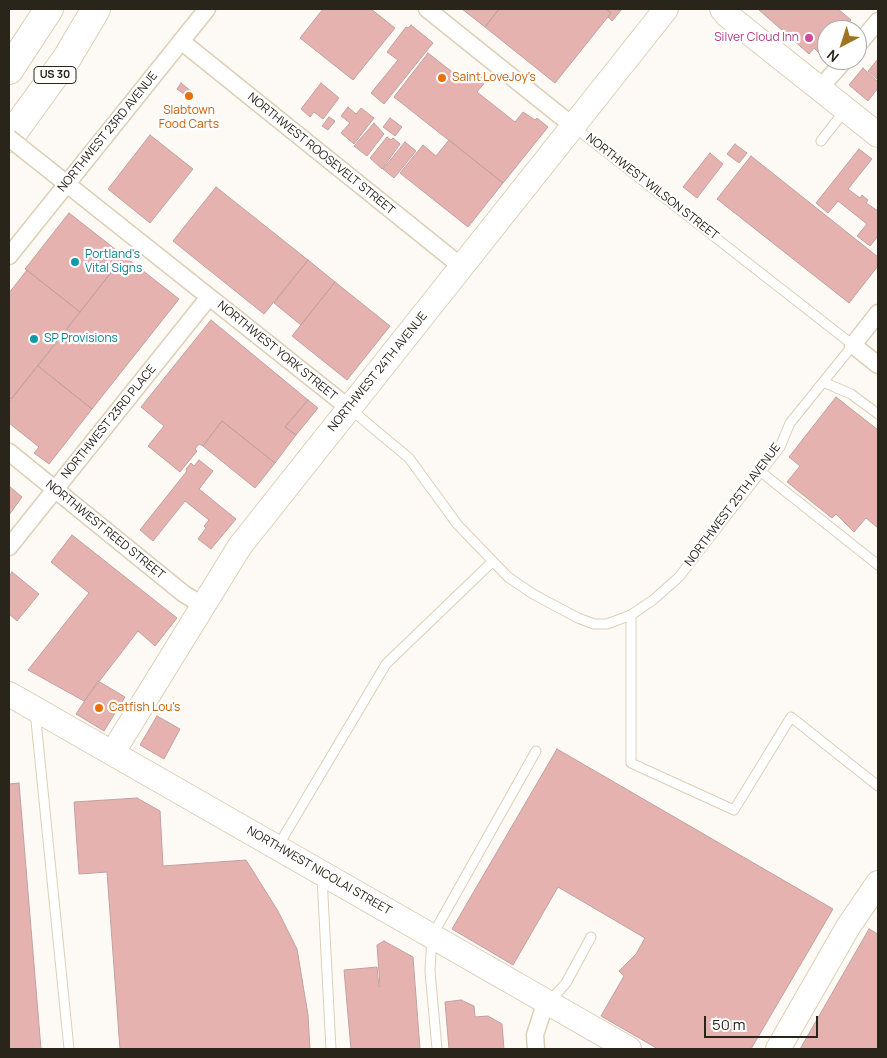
<!DOCTYPE html>
<html>
<head>
<meta charset="utf-8">
<style>
	body { margin:0 }
	#map { position:relative; width:887px; height:1058px; overflow:hidden; background:#fdfaf5; font-family:Manrope,sans-serif }
	canvas { display:block }
	.frame { position:absolute; inset:0; border:10px solid #2a251b; pointer-events:none }
	.north { position:absolute; left:817px; top:20px; width:50px; height:50px; box-sizing:border-box; background:#fff; border:1px solid #aaa8a4; border-radius:50%; rotate:220deg; font-size:14px; font-weight:700; line-height:20px; text-align:center; color:#2a251b }
	.north::after { content:''; display:block; margin:auto; width:18px; height:22px; background:#9e7322; clip-path:polygon(50% 0,100% 100%,50% 72%,0 100%) }
	.scale { position:absolute; left:704px; top:1016px; width:114px; height:22px; box-sizing:border-box; border:2px solid #2a251b; border-top:0; padding-left:6px; font-size:15px; line-height:18px; white-space:nowrap; color:#2a251b; -webkit-text-stroke:4px #fff; paint-order:stroke }
</style>
</head>
<body>
<div id="map">
<canvas width="887" height="1058"></canvas>
<div class="frame"></div>
<div class="north">N</div>
<div class="scale">50 m</div>
</div>
<script>
const ctx = document.querySelector('canvas').getContext('2d');
ctx.lineJoin = 'round';
function fill(path, color) { ctx.fillStyle = color; ctx.fill(path, 'evenodd'); }
const poly = rows => new Path2D(rows.map(r => 'M' + r).join(''));
function trace(path, color, width, dash) { ctx.strokeStyle = color; ctx.lineWidth = width; ctx.lineCap = dash ? 'butt' : 'round'; ctx.setLineDash(dash || []); ctx.stroke(path); }
function drawText(font, color, halo, rows, align = 'center') {
  ctx.font = font + ' Manrope,sans-serif'; ctx.lineWidth = 4.5; ctx.setLineDash([]); ctx.textBaseline = 'middle'; ctx.strokeStyle = halo; ctx.fillStyle = color; for (const [text, x, y, turn = 0] of rows) {
    ctx.save(); ctx.translate(x, y); ctx.rotate((+turn || 0) * Math.PI / 180); ctx.textAlign = isNaN(turn) ? turn : align; if (halo) ctx.strokeText(text, 0, 0); ctx.fillText(text, 0, 0); ctx.restore();
  }
}
const building = poly([
	[323,9,371,9,395,28,353,80,300,38,323,9],
	[462,9,499,9,485,27,462,9],
	[499,9,606,9,611,13,555,83,485,27,499,9],
	[606,9,622,9,612,21,608,17,611,13,606,9],
	[758,9,838,9,851,20,842,30,827,30,827,47,820,54,814,48,809,54,758,9],
	[411,25,433,43,384,104,371,93,398,60,387,52,406,27,408,28,411,25],
	[428,53,465,82,473,72,486,81,477,92,515,122,523,112,535,120,537,118,548,127,503,183,394,97,428,53],
	[878,59,878,80,868,71,878,59],
	[863,68,878,82,878,88,868,101,849,85,863,68],
	[181,83,192,92,188,97,177,89,181,83],
	[321,83,339,98,323,119,314,112,310,117,301,109,321,83],
	[348,107,356,114,361,108,374,118,354,144,341,133,350,123,341,116,348,107],
	[329,117,335,121,328,130,322,126,329,117],
	[390,118,402,127,395,136,383,127,390,118],
	[374,123,384,134,367,156,354,146,374,123],
	[150,135,193,169,150,223,108,189,150,135],
	[387,137,391,140,393,138,400,144,382,169,370,158,387,137],
	[449,140,503,183,468,227,400,173,423,145,436,156,449,140],
	[405,142,416,151,394,178,383,169,405,142],
	[735,144,747,153,739,163,727,154,735,144],
	[859,149,872,159,848,189,860,198,862,195,868,200,866,203,878,211,878,236,870,246,857,236,867,224,838,201,828,213,816,203,859,149],
	[710,153,723,164,697,198,683,187,710,153],
	[751,156,878,257,878,266,849,303,717,199,751,156],
	[216,187,308,260,264,314,173,241,216,187],
	[69,213,124,256,80,312,25,269,69,213],
	[124,256,179,299,92,409,38,366,124,256],
	[308,260,335,282,301,325,274,303,308,260],
	[27,270,80,312,11,399,9,397,9,293,27,270],
	[335,282,390,326,347,380,292,336,335,282],
	[211,320,308,400,285,427,296,435,275,463,222,421,203,446,199,444,195,449,197,451,180,472,148,446,164,426,141,407,211,320],
	[38,366,92,409,49,464,34,453,39,447,9,423,9,402,38,366],
	[836,397,878,430,878,528,866,518,854,532,836,514,832,518,787,482,800,466,789,457,836,397],
	[308,400,318,408,296,435,285,427,308,400],
	[222,421,275,463,255,488,203,446,222,421],
	[199,460,213,471,199,489,236,519,211,549,198,539,206,528,204,526,209,520,185,501,153,541,140,530,187,471,186,469,191,463,194,466,199,460],
	[9,486,22,497,9,515,9,486],
	[72,535,177,618,155,646,138,631,84,701,28,670,89,593,51,562,72,535],
	[12,572,39,594,17,621,9,614,9,576,12,572],
	[98,681,125,697,104,731,76,714,98,681],
	[157,716,180,729,164,759,140,745,157,716],
	[557,749,833,909,751,1049,658,1049,601,1016,624,976,619,971,636,954,645,938,558,887,513,965,452,929,557,749],
	[19,783,41,1049,9,1049,9,784,19,783],
	[137,798,160,811,163,866,246,860,278,911,297,949,308,1015,310,1049,120,1049,107,872,79,874,74,802,137,798],
	[869,929,878,934,878,1049,800,1049,869,929],
	[384,941,413,957,420,1049,351,1049,344,970,377,967,379,987,380,986,377,945,384,941],
	[461,1000,474,1006,475,1017,488,1016,502,1024,504,1049,449,1049,445,1002,461,1000]
]);
fill(building, '#e6b2b0');
trace(building, '#c1a1a0', 1);
const lane = poly([
	[821,141,846,109],
	[823,382,851,394,878,414],
	[349,408,409,458,457,524,508,577,533,594,578,618,594,624,607,624,631,615,653,600,679,577,780,447,790,423,853,345,574,127],
	[761,472,878,565],
	[631,615,631,763,734,810,791,717,878,786],
	[35,711,69,1049],
	[278,846,386,664,492,562],
	[322,877,331,1049],
	[549,1002,566,983,591,937],
	[437,1049,430,971,432,936,536,751]
]);
const street = poly([
	[427,9,573,126],
	[181,41,462,267],
	[857,46,878,21],
	[819,89,845,60],
	[38,161,349,408],
	[9,256,207,9],
	[878,313,853,345,878,365],
	[9,452,184,594,204,606],
	[9,547,209,297],
	[536,1049,535,1035,546,1001]
]);
const secondary = poly([
	[722,9,727,15,878,135],
	[9,694,629,1049],
	[113,752,240,546,666,9],
	[778,1049,848,927,878,883]
]);
const highway = poly([
	[9,70,49,9],
	[9,138,67,58,96,9]
]);
trace(lane, '#ddcfb6', 11);
trace(street, '#ddcfb6', 19);
trace(secondary, '#ddcfb6', 26);
trace(highway, '#ddcfb6', 30);
trace(lane, '#fff', 9);
trace(street, '#fff', 16);
trace(secondary, '#fff', 24);
trace(highway, '#fff', 28);
const streetBridge = poly([
	[9,138,38,161]
]);
trace(streetBridge, '#ddcfb6', 19, []);
trace(streetBridge, '#fff', 16);
for (const [x, y, r, color] of [
	[809,38,5,"#d1479c"],
	[442,78,5,"#e8710a"],
	[189,96,5,"#e8710a"],
	[75,262,5,"#0f9aa8"],
	[34,339,5,"#0f9aa8"],
	[99,708,5,"#e8710a"]
]) { const dot = new Path2D(); dot.arc(x, y, r, 0, 2 * Math.PI); ctx.fillStyle = color; ctx.fill(dot); trace(dot, '#fff', 2); }
for (const [x, y, w] of [
	[55,75,42]
]) { const box = new Path2D(); box.roundRect(x - w / 2, y - 8.5, w, 17, 4); ctx.fillStyle = '#fff'; ctx.fill(box); trace(box, '#2a251b', 1); }
drawText('bold 11px', '#2a251b', null, [
	["US 30",55,75]
]);
drawText('12px', '#b23c85', '#fff', [
	["Silver Cloud Inn",799,38]
], 'right');
drawText('12px', '#c56008', '#fff', [
	["Saint LoveJoy's",452,78],
	["Slabtown",189,111,"center"],
	["Food Carts",189,125,"center"],
	["Catfish Lou's",109,708]
], 'left');
drawText('12px', '#2a251b', '#fff', [
	["NORTHWEST 23RD AVENUE",108,132,-51],
	["NORTHWEST ROOSEVELT STREET",321,154,39],
	["NORTHWEST WILSON STREET",652,187,38],
	["NORTHWEST YORK STREET",277,351,39],
	["NORTHWEST 24TH AVENUE",378,372,-51],
	["NORTHWEST 23RD PLACE",109,422,-51],
	["NORTHWEST 25TH AVENUE",733,505,-53],
	["NORTHWEST REED STREET",105,530,39],
	["NORTHWEST NICOLAI STREET",319,871,30]
]);
drawText('12px', '#0d838f', '#fff', [
	["Portland's",85,255],
	["Vital Signs",85,269],
	["SP Provisions",44,339]
], 'left');
</script>
</body>
</html>
